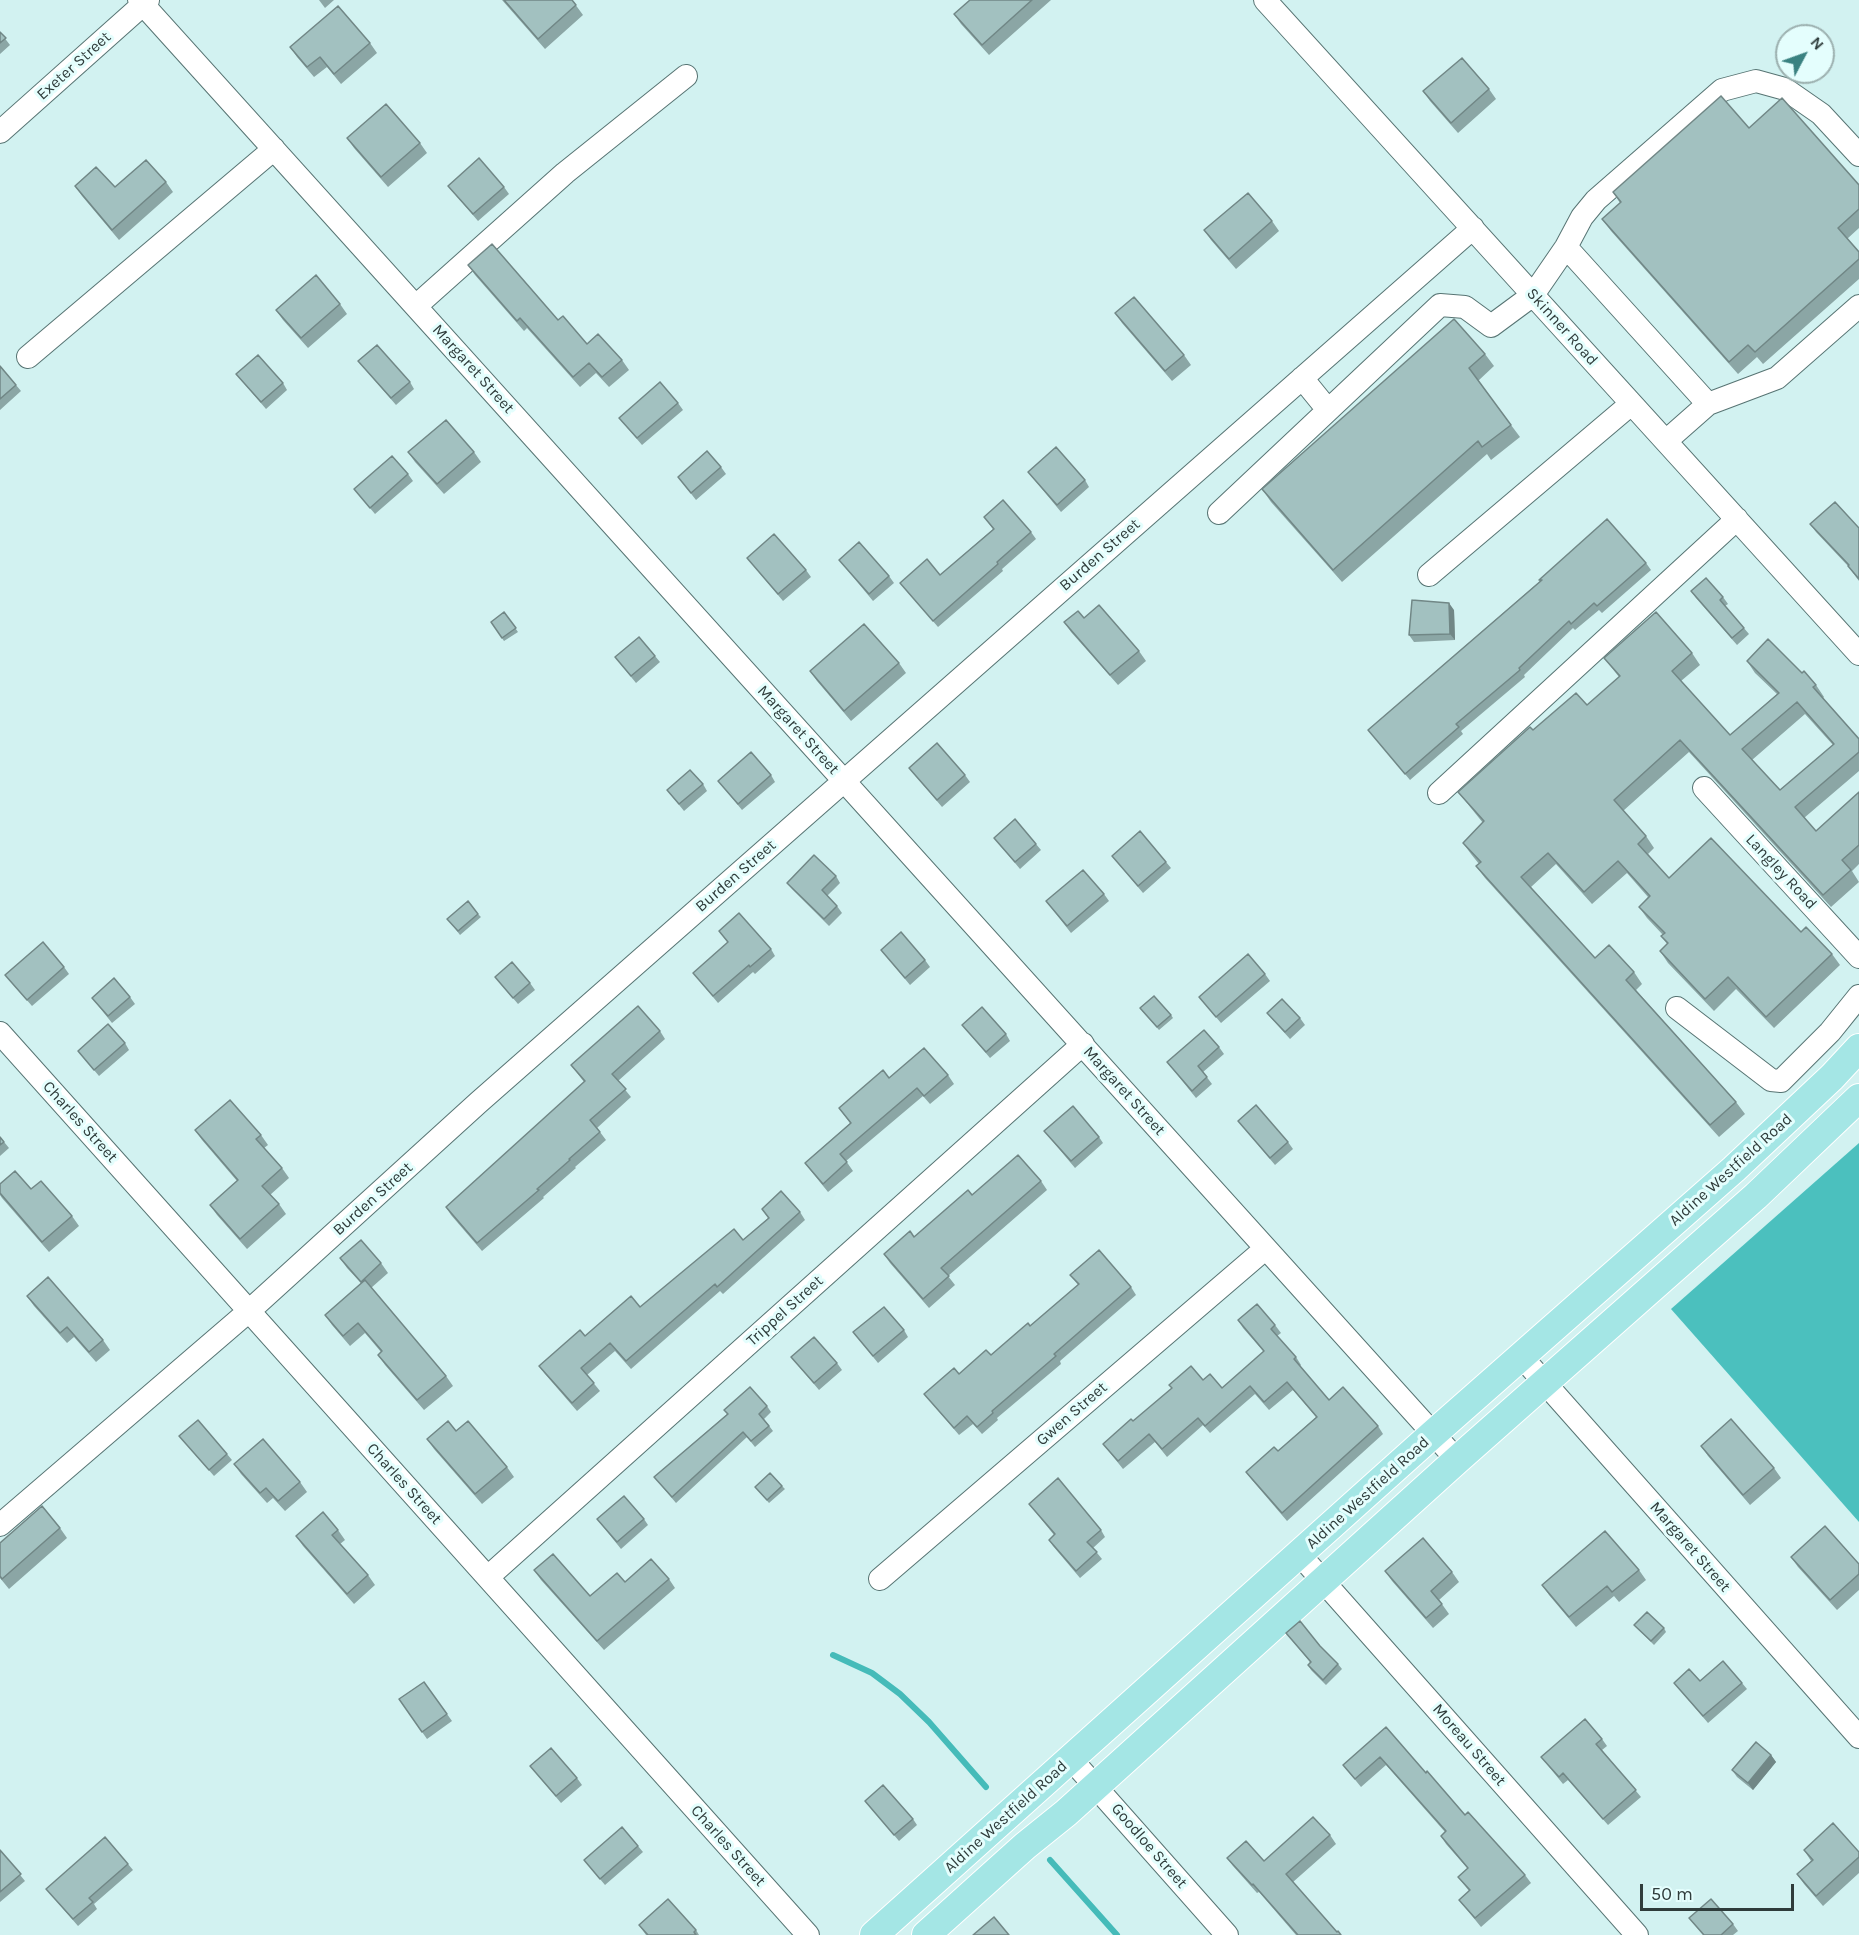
<!DOCTYPE html>
<html>
<head>
<meta charset="utf-8">
<style>
	body { margin:0 }
	#map { position:relative; width:1859px; height:1935px; overflow:hidden; background:#d2f2f1; font-family:Karla,sans-serif }
	canvas { display:block }
	.north { position:absolute; left:1775px; top:24px; width:60px; height:60px; box-sizing:border-box; background:#e4fefd; border:2px solid #9cb0af; border-radius:50%; rotate:49deg; font-size:16px; font-weight:700; line-height:24px; text-align:center; color:#2f3c3b }
	.north::after { content:''; display:block; margin:auto; width:21px; height:27px; background:#3a8281; clip-path:polygon(50% 0,100% 100%,50% 72%,0 100%) }
	.scale { position:absolute; left:1640px; top:1884px; width:154px; height:27px; box-sizing:border-box; border:3px solid #2f3c3b; border-top:0; padding-left:8px; font-size:18px; line-height:21px; white-space:nowrap; color:#2f3c3b; -webkit-text-stroke:4px #e4fefd; paint-order:stroke }
</style>
</head>
<body>
<div id="map">
<canvas width="1859" height="1935"></canvas>
<div class="north">N</div>
<div class="scale">50 m</div>
</div>
<script>
const ctx = document.querySelector('canvas').getContext('2d');
ctx.lineJoin = 'round';
function fill(path, color) { ctx.fillStyle = color; ctx.fill(path, 'evenodd'); }
const poly = rows => new Path2D(rows.map(r => 'M' + r).join(''));
function trace(path, color, width, dash) { ctx.strokeStyle = color; ctx.lineWidth = width; ctx.lineCap = dash ? 'butt' : 'round'; ctx.setLineDash(dash || []); ctx.stroke(path); }
function drawText(font, color, halo, rows, align = 'center') {
  ctx.font = font + ' Karla,sans-serif'; ctx.lineWidth = 6; ctx.setLineDash([]); ctx.textBaseline = 'middle'; ctx.strokeStyle = halo; ctx.fillStyle = color; for (const [text, x, y, turn = 0] of rows) {
    ctx.save(); ctx.translate(x, y); ctx.rotate((+turn || 0) * Math.PI / 180); ctx.textAlign = isNaN(turn) ? turn : align; if (halo) ctx.strokeText(text, 0, 0); ctx.fillText(text, 0, 0); ctx.restore();
  }
}
fill(poly([
	[1859,1143,1859,1522,1671,1309]
]), '#4bc0be');
trace(poly([
	[833,1655,872,1673,900,1694,929,1722,986,1787],
	[1050,1860,1117,1935]
]), '#45bbb9', 6);
const minor = poly([
	[139,0,1457,1460],
	[1265,0,1859,654],
	[0,132,148,0],
	[1566,247,1708,404],
	[416,306,565,173,686,76],
	[28,357,274,149],
	[1302,378,1328,410],
	[1666,441,1708,404,1777,378,1859,306],
	[1219,513,1440,305,1465,307,1491,326,1533,295,1566,247,1582,217,1596,200,1722,90,1756,81,1785,89,1821,114,1859,155],
	[1429,575,1631,404],
	[1704,788,1859,957],
	[1439,793,1737,519],
	[1677,1008,1771,1080,1781,1081,1830,1032,1859,996],
	[0,1033,808,1935],
	[1521,1356,1859,1737],
	[0,1525,249,1311,479,1102,1473,228],
	[1300,1555,1637,1935],
	[488,1577,1083,1044],
	[880,1579,1265,1249],
	[1071,1759,1227,1935]
]);
const major = poly([
	[874,1935,1433,1434,1734,1169,1832,1077,1859,1048],
	[926,1935,1025,1846,1066,1813,1457,1460,1756,1196,1859,1098]
]);
trace(minor, '#577473', 24);
trace(major, '#fff', 30);
trace(minor, '#fff', 22);
trace(major, '#a4e6e5', 28);
fill(poly([
	[319,0,334,0,325,8],
	[502,0,572,0,583,15,545,49],
	[970,0,1051,0,989,55,961,24,954,14],
	[0,32,10,45,0,54],
	[370,43,377,53,341,84,327,67,314,77,297,57,290,47],
	[1489,89,1496,99,1458,133,1430,101,1423,91],
	[1749,128,1859,185,1859,228,1847,239,1859,252,1859,279,1763,364,1757,357,1738,374,1611,231,1602,219,1620,203,1613,192],
	[347,138,420,143,427,153,388,187,354,148],
	[166,182,173,192,119,240,82,196,75,186,115,187],
	[448,186,504,187,509,194,478,221],
	[1272,221,1279,231,1236,269,1211,240,1204,230],
	[468,265,558,320,587,344,622,360,629,370,609,387,596,373,580,387,527,328,524,331,475,275],
	[340,304,347,314,308,348,283,320,276,310],
	[1115,313,1184,355,1191,365,1172,381,1122,323],
	[1485,354,1494,366,1478,381,1520,437,1491,460,1487,454,1342,582,1271,502,1262,489],
	[358,361,410,382,414,389,396,405],
	[0,366,21,391,0,410],
	[236,374,283,383,287,390,266,409],
	[678,403,683,410,642,445,619,418],
	[408,452,474,452,481,462,444,494,415,462],
	[721,467,726,474,696,500,678,477],
	[1028,472,1085,480,1089,487,1061,512],
	[408,474,413,481,375,514,354,489],
	[984,517,1031,532,1036,539,1002,569,1003,571,938,627,900,583,940,575,993,529],
	[1810,524,1859,528,1859,581,1848,566,1816,532],
	[747,558,806,570,811,577,783,601],
	[839,560,889,576,894,583,873,601],
	[1646,563,1651,570,1602,613,1599,610,1575,630,1573,628,1524,675,1525,677,1461,731,1463,734,1410,780,1368,730,1540,581,1539,580],
	[1691,591,1723,597,1728,604,1725,606,1749,634,1737,645,1696,598],
	[1454,610,1455,640,1414,642,1409,635],
	[504,612,518,632,504,641,491,622],
	[1084,618,1139,651,1146,661,1118,685,1071,632,1064,622],
	[1692,653,1700,665,1681,681,1730,735,1777,694,1755,673,1747,661,1802,673,1816,685,1824,697,1823,698,1859,739,1859,771,1804,818,1816,831,1859,792,1859,864,1852,871,1859,882,1831,907,1689,752,1623,811,1646,836,1654,848,1648,854,1669,878,1801,932,1832,954,1840,965,1774,1028,1736,989,1714,1011,1668,963,1660,951,1667,944,1661,936,1663,935,1647,918,1639,907,1648,897,1627,873,1592,904,1556,864,1531,887,1595,958,1634,972,1642,984,1636,990,1736,1102,1745,1114,1719,1137,1485,878,1476,866,1479,864,1471,854,1463,843,1483,823,1467,803,1458,792,1533,730,1587,705,1619,677,1604,658],
	[1805,714,1833,745,1780,790,1752,760],
	[655,656,660,662,636,683,615,657],
	[899,663,906,673,851,721,817,681,810,671],
	[909,768,965,775,970,782,942,807],
	[771,775,775,782,742,810,718,781],
	[703,784,707,791,684,811,667,790],
	[994,838,1036,844,1041,850,1020,869],
	[1112,856,1166,862,1171,868,1143,893],
	[836,876,840,883,827,896,837,906,842,913,829,926,792,889,787,883],
	[1104,894,1109,901,1071,933,1046,901],
	[478,914,481,917,460,935,450,922],
	[719,931,771,949,775,956,755,974,753,972,718,1003,693,973,728,943],
	[881,950,925,960,930,967,910,985],
	[64,967,69,974,32,1006,5,975],
	[1265,974,1270,981,1221,1023,1199,997],
	[495,977,530,983,535,990,518,1004],
	[130,997,135,1004,112,1023,92,998],
	[1142,1011,1171,1015,1173,1018,1159,1030],
	[1267,1013,1300,1018,1305,1025,1290,1039,1272,1019],
	[962,1025,1006,1034,1010,1041,990,1058],
	[660,1031,665,1039,618,1081,631,1097,597,1128,606,1140,575,1167,576,1168,543,1197,544,1198,482,1251,451,1215,446,1207,584,1082,571,1065],
	[125,1043,129,1050,99,1076,78,1051],
	[1219,1047,1224,1054,1203,1072,1212,1084,1196,1098,1167,1062],
	[948,1075,954,1084,930,1104,923,1096,846,1161,853,1171,828,1192,811,1171,805,1163,850,1123,839,1108,889,1078],
	[1238,1121,1288,1142,1293,1149,1275,1165],
	[195,1130,261,1135,268,1145,264,1148,282,1168,289,1178,270,1195,279,1204,286,1214,247,1249,217,1215,210,1205,237,1181,202,1140],
	[1044,1131,1099,1137,1103,1143,1075,1168],
	[0,1137,9,1148,0,1156],
	[1041,1181,1047,1190,948,1276,955,1285,929,1308,890,1263,884,1254,914,1237,972,1195],
	[0,1184,31,1189,72,1216,79,1226,49,1252,2,1198,0,1195],
	[762,1209,800,1212,805,1220,723,1294,720,1291,631,1369,615,1351,587,1375,600,1391,577,1411,545,1374,539,1366,585,1336,640,1307,743,1240,768,1218],
	[340,1258,381,1263,388,1273,371,1288,446,1376,453,1386,424,1410,385,1365,378,1355,381,1352,365,1333,350,1346,332,1325,325,1315,361,1283,347,1268],
	[1070,1275,1131,1287,1136,1295,1060,1361,1061,1364,997,1418,998,1420,982,1434,973,1424,959,1435,930,1401,924,1394,991,1355,1030,1326,1078,1285],
	[27,1296,103,1340,110,1350,96,1362,74,1337,67,1343,34,1306],
	[1238,1320,1275,1325,1281,1333,1277,1336,1296,1357,1301,1365,1300,1366,1329,1400,1378,1426,1383,1434,1287,1521,1252,1480,1246,1472,1278,1451,1316,1417,1293,1390,1269,1410,1255,1394,1210,1433,1203,1425,1167,1457,1155,1442,1123,1469,1103,1444,1133,1421,1203,1380,1222,1388,1264,1352,1243,1328],
	[904,1330,908,1337,878,1363,853,1332],
	[791,1357,837,1363,842,1370,819,1390],
	[767,1406,771,1412,764,1419,773,1431,755,1447,747,1437,676,1503,654,1477,727,1414,724,1410],
	[179,1436,227,1454,232,1460,214,1476],
	[427,1439,507,1467,514,1477,482,1504,434,1449],
	[1701,1446,1774,1468,1781,1478,1750,1505,1708,1456],
	[234,1464,300,1482,307,1492,285,1511,273,1498,267,1503,241,1474],
	[782,1486,785,1489,769,1503,755,1487],
	[1029,1504,1101,1530,1105,1537,1093,1548,1102,1559,1080,1578,1053,1546,1049,1540,1054,1535],
	[597,1519,644,1519,648,1525,621,1549],
	[60,1528,67,1538,9,1589,0,1578,0,1543],
	[338,1530,345,1540,340,1544,368,1575,375,1585,354,1604,303,1546,296,1536],
	[1791,1557,1859,1564,1859,1590,1837,1610,1798,1567],
	[534,1570,590,1596,625,1582,669,1579,675,1588,604,1650,541,1580],
	[1639,1570,1646,1580,1619,1602,1614,1596,1576,1627,1549,1595,1542,1585],
	[1385,1571,1452,1572,1459,1582,1439,1600,1449,1614,1433,1628,1392,1581],
	[1634,1625,1664,1628,1666,1632,1654,1645],
	[1286,1633,1320,1646,1338,1664,1342,1669,1326,1685,1311,1670,1308,1665,1310,1662],
	[1700,1681,1742,1683,1747,1689,1708,1723,1674,1683],
	[424,1682,452,1721,427,1739,399,1699],
	[1386,1727,1426,1773,1465,1815,1525,1875,1531,1883,1481,1927,1459,1900,1469,1891,1458,1877,1468,1869,1446,1844,1441,1836,1445,1832,1386,1765,1361,1787,1343,1765],
	[1602,1739,1607,1746,1602,1750,1641,1797,1608,1825,1568,1780,1563,1784,1541,1757],
	[1771,1755,1776,1762,1753,1790,1737,1777,1732,1770],
	[530,1766,577,1778,582,1785,561,1803],
	[865,1801,913,1819,917,1825,899,1841],
	[1330,1835,1336,1844,1293,1882,1337,1932,1341,1935,1296,1935,1259,1892,1257,1893,1233,1866,1227,1858,1264,1861],
	[638,1846,643,1852,605,1885,584,1860],
	[0,1850,25,1881,0,1902],
	[1804,1850,1859,1852,1859,1873,1823,1906,1804,1884,1797,1874,1811,1861],
	[128,1864,133,1870,94,1904,97,1909,78,1926,46,1889],
	[1689,1918,1733,1924,1738,1931,1733,1935,1703,1935],
	[639,1925,696,1930,699,1935,646,1935]
]), '#8ba6a5');
fill(poly([
	[1449,603,1454,610,1455,640,1450,634],
	[1771,1755,1776,1762,1753,1790,1748,1783]
]), '#718786');
const building = poly([
	[504,0,572,0,576,5,538,39,504,0],
	[970,0,1032,0,982,45,954,14,970,0],
	[338,6,370,43,334,74,320,57,307,67,290,47,338,6],
	[0,32,6,38,0,43,0,32],
	[1462,58,1489,89,1451,123,1423,91,1462,58],
	[1721,96,1749,128,1782,98,1859,185,1859,209,1838,228,1859,252,1859,259,1755,352,1748,345,1729,362,1602,219,1621,202,1613,192,1721,96],
	[386,104,420,143,381,177,347,138,386,104],
	[479,158,504,187,473,214,448,186,479,158],
	[146,160,166,182,112,230,75,186,96,167,115,187,146,160],
	[1248,193,1272,221,1229,259,1204,230,1248,193],
	[492,244,558,320,563,316,587,344,598,334,622,360,602,377,589,363,573,377,520,318,517,321,468,265,492,244],
	[316,275,340,304,301,338,276,310,316,275],
	[1134,297,1184,355,1165,371,1115,313,1134,297],
	[1454,319,1485,354,1469,368,1511,425,1482,447,1478,441,1333,570,1262,489,1454,319],
	[377,345,410,382,391,398,358,361,377,345],
	[258,355,283,383,261,402,236,374,258,355],
	[0,366,16,385,0,399,0,366],
	[660,382,678,403,637,438,619,418,660,382],
	[446,420,474,452,437,484,408,452,446,420],
	[1056,447,1085,480,1057,505,1028,472,1056,447],
	[707,451,721,467,691,493,678,477,707,451],
	[392,456,408,474,370,508,354,489,392,456],
	[1003,500,1031,532,997,562,998,564,933,621,900,583,927,559,940,575,994,529,984,517,1003,500],
	[1835,502,1859,528,1859,579,1848,566,1849,565,1810,524,1835,502],
	[1607,519,1646,563,1597,606,1594,603,1571,624,1569,621,1519,668,1520,670,1456,724,1459,727,1405,774,1368,730,1542,580,1539,580,1607,519],
	[774,534,806,570,778,594,747,558,774,534],
	[859,542,889,576,869,594,839,560,859,542],
	[1706,578,1723,597,1720,600,1744,628,1732,638,1691,591,1706,578],
	[1412,600,1449,603,1450,634,1409,635,1412,600],
	[1099,605,1139,651,1110,675,1064,622,1078,611,1084,618,1099,605],
	[504,612,516,628,502,638,491,622,504,612],
	[1656,612,1692,653,1672,671,1730,735,1779,693,1747,661,1768,639,1802,673,1804,671,1816,685,1813,687,1859,739,1859,752,1795,807,1816,831,1859,792,1859,845,1842,860,1851,870,1823,895,1680,740,1614,800,1646,836,1638,844,1669,878,1711,838,1801,932,1806,927,1832,954,1766,1017,1728,977,1705,999,1660,951,1668,943,1661,936,1665,933,1639,907,1650,896,1618,861,1584,892,1548,853,1521,877,1595,958,1609,945,1634,972,1626,980,1736,1102,1710,1125,1476,866,1481,862,1463,843,1484,821,1458,792,1530,727,1533,730,1576,693,1587,705,1620,676,1604,658,1656,612],
	[1797,702,1834,744,1780,790,1742,749,1797,702],
	[864,624,899,663,844,711,810,671,864,624],
	[639,637,655,656,631,676,615,657,639,637],
	[937,743,965,775,937,800,909,768,937,743],
	[751,752,771,775,738,804,718,781,751,752],
	[690,770,703,784,679,804,667,790,690,770],
	[1015,819,1036,844,1015,862,994,838,1015,819],
	[1140,831,1166,862,1138,886,1112,856,1140,831],
	[814,855,836,876,822,890,837,906,824,919,787,883,814,855],
	[1083,870,1104,894,1067,926,1046,901,1083,870],
	[468,901,478,914,458,931,447,919,468,901],
	[739,913,771,949,750,967,749,965,713,996,693,973,728,942,719,931,739,913],
	[901,932,925,960,905,978,881,950,901,932],
	[43,942,64,967,27,1000,5,975,43,942],
	[1248,954,1265,974,1216,1017,1199,997,1248,954],
	[512,962,530,983,513,998,495,977,512,962],
	[114,978,130,997,108,1016,92,998,114,978],
	[1154,996,1171,1015,1157,1027,1140,1008,1154,996],
	[1282,999,1300,1018,1285,1032,1267,1013,1282,999],
	[638,1006,660,1031,612,1074,626,1089,590,1120,600,1132,569,1159,570,1160,537,1189,539,1190,477,1243,446,1207,585,1081,571,1065,638,1006],
	[982,1007,1006,1034,986,1052,962,1025,982,1007],
	[108,1024,125,1043,94,1070,78,1051,108,1024],
	[1204,1030,1219,1047,1198,1066,1207,1077,1192,1091,1167,1062,1204,1030],
	[924,1048,948,1075,924,1096,917,1088,840,1154,847,1162,823,1184,805,1163,851,1123,839,1108,883,1070,889,1078,924,1048],
	[230,1100,261,1135,256,1139,282,1168,262,1186,279,1204,240,1239,210,1205,238,1180,195,1130,230,1100],
	[1256,1105,1288,1142,1270,1158,1238,1121,1256,1105],
	[1073,1106,1099,1137,1071,1161,1044,1131,1073,1106],
	[0,1137,4,1142,0,1145,0,1137],
	[1018,1155,1041,1181,941,1268,949,1276,923,1299,884,1254,910,1231,914,1237,968,1190,972,1195,1018,1155],
	[15,1171,31,1189,41,1181,72,1216,42,1242,0,1193,0,1184,15,1171],
	[781,1191,800,1212,717,1287,715,1284,626,1361,610,1343,581,1368,594,1383,572,1403,539,1366,580,1330,585,1336,631,1296,640,1307,734,1229,743,1240,769,1218,762,1209,781,1191],
	[361,1240,381,1263,361,1282,340,1258,361,1240],
	[1099,1250,1131,1287,1054,1354,1056,1356,992,1411,993,1413,977,1427,967,1416,954,1428,924,1394,954,1368,959,1374,986,1350,991,1355,1028,1323,1030,1326,1079,1284,1070,1275,1099,1250],
	[48,1277,103,1340,89,1352,67,1327,60,1333,27,1296,48,1277],
	[365,1280,446,1376,417,1400,378,1355,382,1351,358,1323,343,1336,325,1315,365,1280],
	[1257,1304,1275,1325,1271,1329,1296,1357,1294,1359,1329,1400,1343,1387,1378,1426,1282,1513,1246,1472,1274,1447,1278,1451,1317,1417,1287,1382,1264,1402,1250,1386,1205,1426,1198,1418,1162,1449,1149,1434,1118,1461,1103,1444,1131,1419,1133,1421,1172,1388,1169,1385,1191,1366,1203,1380,1210,1374,1222,1388,1264,1351,1238,1320,1257,1304],
	[884,1307,904,1330,873,1356,853,1332,884,1307],
	[814,1337,837,1363,814,1383,791,1357,814,1337],
	[750,1387,767,1406,759,1414,769,1426,751,1441,743,1432,672,1497,654,1477,728,1414,724,1410,750,1387],
	[1731,1419,1774,1468,1743,1495,1701,1446,1731,1419],
	[198,1420,227,1454,209,1470,179,1436,198,1420],
	[448,1421,456,1431,468,1421,507,1467,475,1494,427,1439,448,1421],
	[263,1439,300,1482,278,1501,266,1488,260,1493,234,1464,263,1439],
	[770,1473,782,1486,767,1500,755,1487,770,1473],
	[1058,1478,1101,1530,1087,1542,1097,1552,1076,1571,1049,1540,1055,1534,1029,1504,1058,1478],
	[624,1496,644,1519,617,1542,597,1519,624,1496],
	[42,1506,60,1528,2,1579,0,1576,0,1543,42,1506],
	[323,1512,338,1530,332,1535,368,1575,347,1594,296,1536,323,1512],
	[1825,1526,1859,1564,1859,1574,1830,1600,1791,1557,1825,1526],
	[1605,1531,1639,1570,1612,1592,1607,1586,1569,1617,1542,1585,1605,1531],
	[1423,1538,1452,1572,1431,1591,1442,1604,1426,1618,1385,1571,1423,1538],
	[553,1554,590,1596,617,1573,625,1582,651,1559,669,1579,597,1641,534,1570,553,1554],
	[1647,1612,1664,1628,1651,1641,1634,1625,1647,1612],
	[1300,1621,1320,1646,1338,1664,1323,1680,1308,1665,1311,1662,1286,1633,1300,1621],
	[1723,1661,1742,1683,1703,1716,1674,1683,1689,1669,1700,1681,1723,1661],
	[424,1682,447,1714,422,1732,399,1699,424,1682],
	[1585,1719,1602,1739,1596,1744,1636,1790,1603,1819,1563,1773,1559,1777,1541,1757,1585,1719],
	[1386,1727,1426,1773,1427,1771,1465,1815,1468,1812,1525,1875,1475,1918,1459,1900,1470,1890,1458,1877,1468,1868,1441,1836,1446,1831,1380,1757,1355,1779,1343,1765,1386,1727],
	[1756,1742,1771,1755,1748,1783,1732,1770,1756,1742],
	[551,1748,577,1778,556,1796,530,1766,551,1748],
	[883,1785,913,1819,894,1835,865,1801,883,1785],
	[1313,1817,1330,1835,1286,1874,1337,1932,1338,1931,1341,1935,1298,1935,1253,1884,1252,1885,1227,1858,1246,1841,1264,1861,1313,1817],
	[1833,1823,1859,1852,1859,1857,1816,1896,1797,1874,1813,1860,1804,1850,1833,1823],
	[622,1827,638,1846,600,1879,584,1860,622,1827],
	[105,1837,128,1864,89,1898,93,1902,73,1919,46,1889,105,1837],
	[0,1850,21,1874,0,1892,0,1850],
	[668,1899,696,1930,694,1932,696,1935,648,1935,639,1925,668,1899],
	[1711,1899,1733,1924,1721,1935,1704,1935,1689,1918,1711,1899],
	[994,1917,1009,1935,973,1935,994,1917]
]);
fill(building, '#a2c1c0');
trace(building, '#718786', 1.5);
drawText('16px', '#2f3c3b', '#e4fefd', [
	["Exeter Street",74,66,-42],
	["Skinner Road",1562,327,48],
	["Margaret Street",473,369,48],
	["Burden Street",1100,555,-41],
	["Margaret Street",798,730,48],
	["Langley Road",1781,872,47],
	["Burden Street",736,876,-41],
	["Margaret Street",1124,1091,48],
	["Charles Street",80,1122,48],
	["Aldine Westfield Road",1731,1170,-42],
	["Burden Street",373,1199,-42],
	["Trippel Street",785,1311,-42],
	["Gwen Street",1072,1414,-41],
	["Charles Street",404,1484,48],
	["Aldine Westfield Road",1368,1493,-42],
	["Margaret Street",1690,1547,49],
	["Moreau Street",1469,1745,49],
	["Aldine Westfield Road",1006,1817,-42],
	["Charles Street",728,1846,48],
	["Goodloe Street",1149,1846,49]
]);
</script>
</body>
</html>
